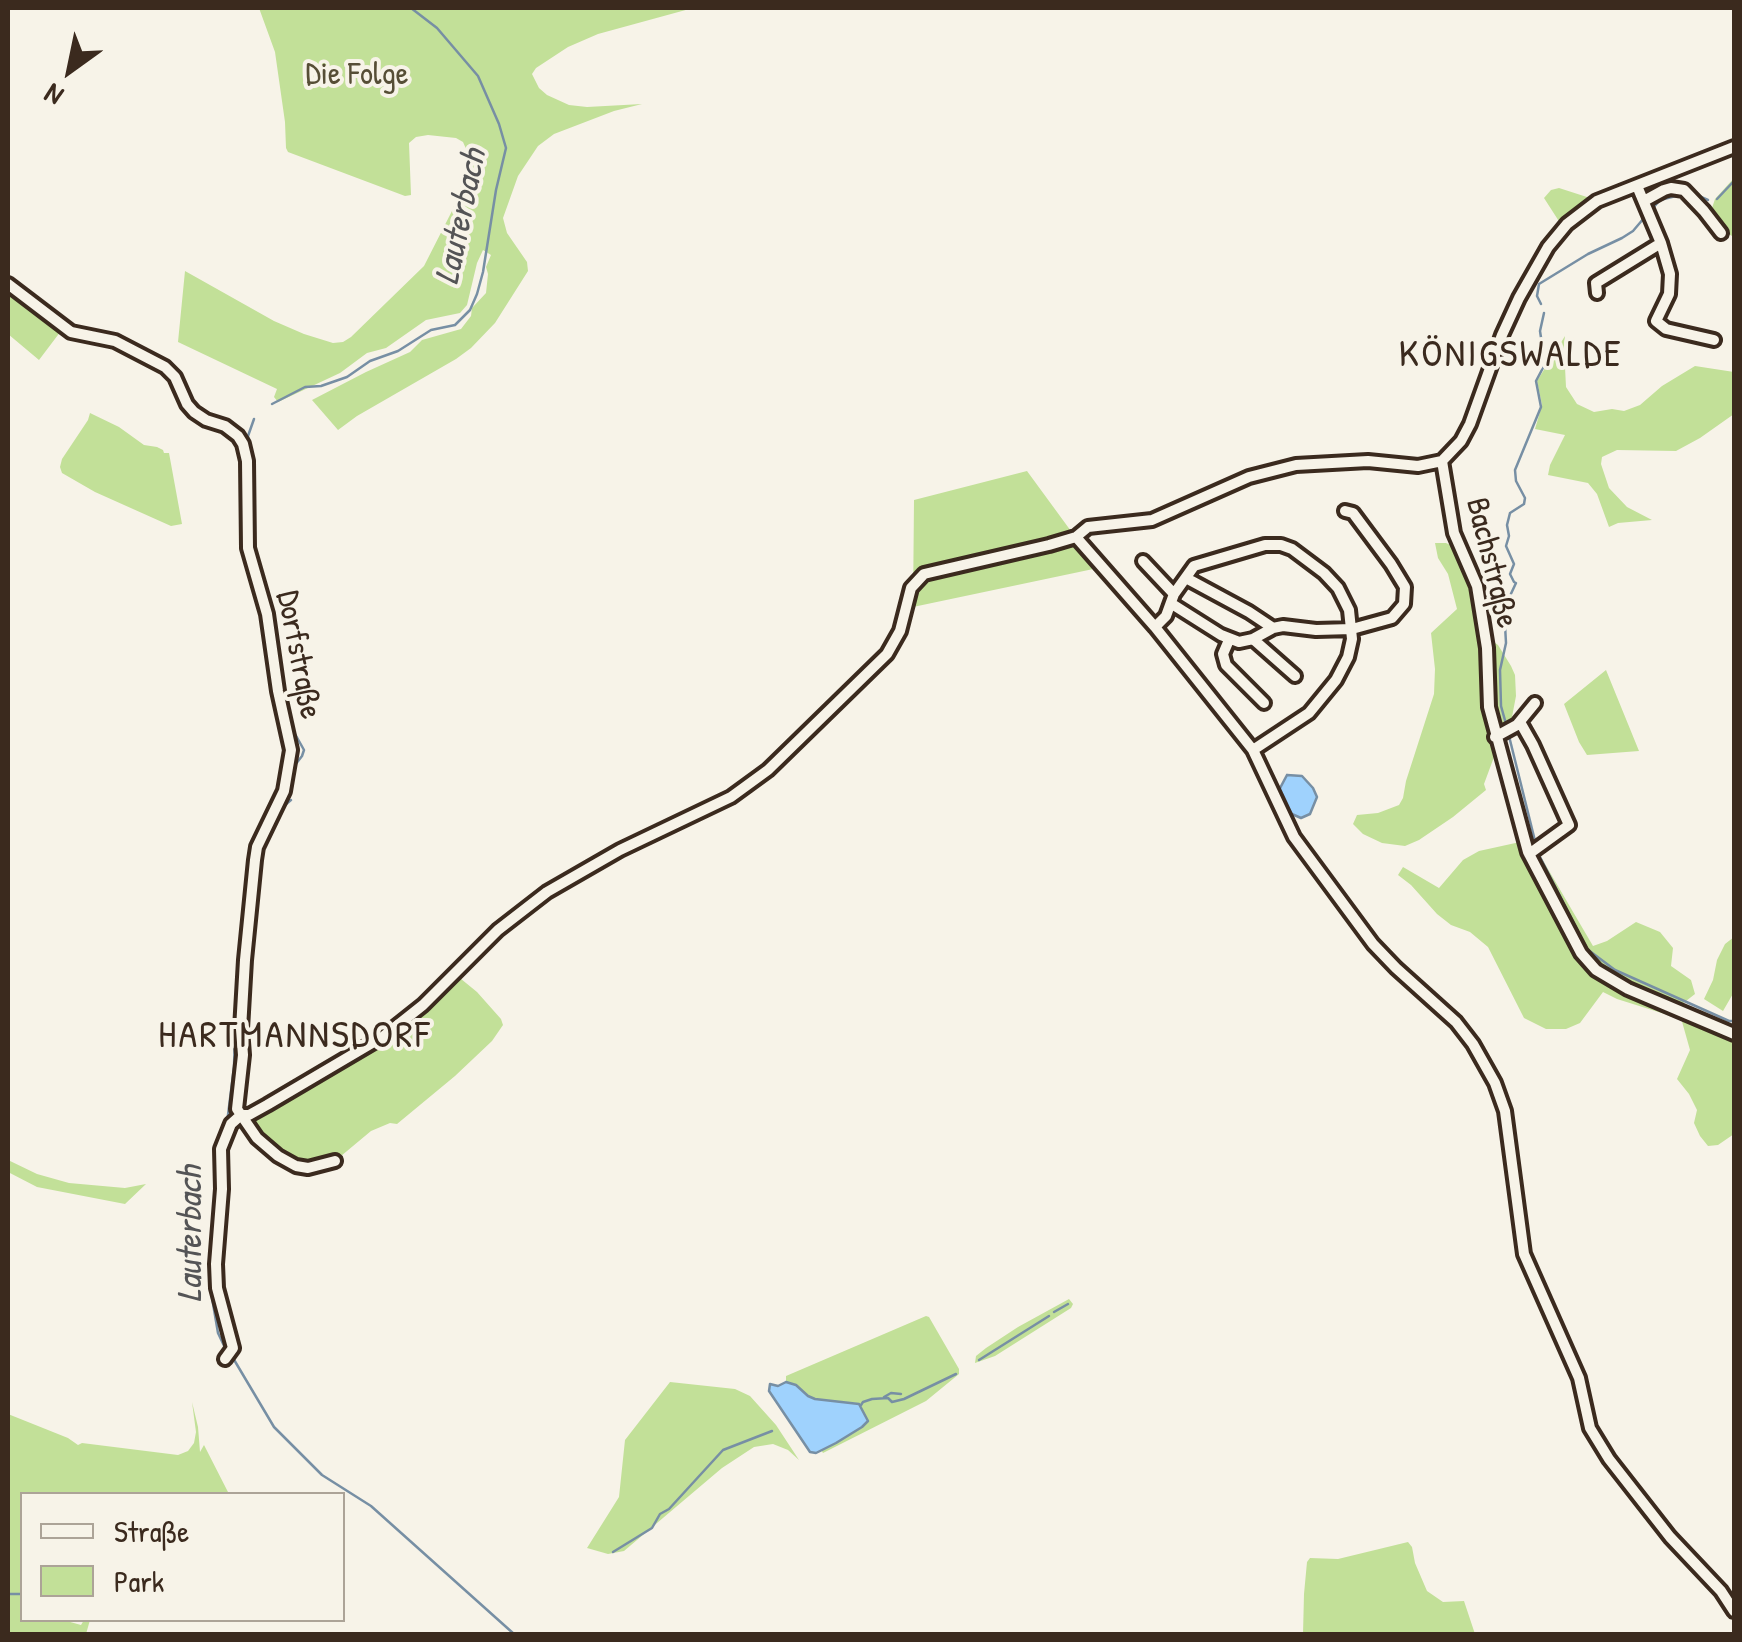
<!DOCTYPE html>
<html>
<head>
<meta charset="utf-8">
<style>
	body { margin:0 }
	#map { position:relative; width:1742px; height:1642px; overflow:hidden; background:#f7f3e8; font-family:"Patrick Hand",sans-serif }
	canvas { display:block }
	.frame { position:absolute; inset:0; border:10px solid #3b2a1e; pointer-events:none }
	.legend { position:absolute; left:20px; top:1492px; width:325px; height:130px; box-sizing:border-box; background:#f7f3e8; border:2px solid #aca397; margin:0; padding:12px 18px; list-style:none; font-size:30px; color:#3b2a1e }
	.legend li { display:flex; align-items:center; gap:20px; height:50px }
	.legend b { width:50px; border:2px solid #aca397 }
	.north { position:absolute; left:20px; top:20px; width:100px; height:100px; -webkit-text-stroke:8px #f7f3e8; paint-order:stroke; rotate:213deg; font-size:28px; font-weight:700; line-height:40px; text-align:center; color:#3b2a1e }
	.north::after { content:''; display:block; margin:auto; width:35px; height:45px; background:#3b2a1e; clip-path:polygon(50% 0,100% 100%,50% 72%,0 100%) }
</style>
</head>
<body>
<div id="map">
<canvas width="1742" height="1642"></canvas>
<div class="frame"></div>
<ul class="legend">
<li><b style="height:12px;background:#f7f3e8"></b>Straße</li>
<li><b style="height:28px;background:#c2e098"></b>Park</li>
</ul>
<div class="north">N</div>
</div>
<script>
const ctx = document.querySelector('canvas').getContext('2d');
ctx.lineJoin = 'round';
function fill(path, color) { ctx.fillStyle = color; ctx.fill(path, 'evenodd'); }
const poly = rows => new Path2D(rows.map(r => 'M' + r).join(''));
function trace(path, color, width, dash) { ctx.strokeStyle = color; ctx.lineWidth = width; ctx.lineCap = dash ? 'butt' : 'round'; ctx.setLineDash(dash || []); ctx.stroke(path); }
function drawText(font, color, halo, rows, align = 'center') {
  ctx.font = font + ' "Patrick Hand",sans-serif'; ctx.lineWidth = 8; ctx.setLineDash([]); ctx.textBaseline = 'middle'; ctx.strokeStyle = halo; ctx.fillStyle = color; for (const [text, x, y, turn = 0] of rows) {
    ctx.save(); ctx.translate(x, y); ctx.rotate((+turn || 0) * Math.PI / 180); ctx.textAlign = isNaN(turn) ? turn : align; if (halo) ctx.strokeText(text, 0, 0); ctx.fillText(text, 0, 0); ctx.restore();
  }
}
fill(poly([
	[259,8,693,8,598,34,568,47,536,68,532,74,539,88,547,95,569,105,587,107,642,104,614,111,554,134,538,146,518,176,503,218,507,233,527,262,528,271,495,323,471,348,456,359,357,416,338,430,312,400,366,372,410,352,422,340,461,329,471,316,472,308,486,293,488,274,486,267,491,255,483,250,477,263,467,305,460,313,426,320,386,348,367,353,340,373,278,402,274,397,277,389,178,342,185,271,274,321,304,334,333,343,343,342,351,337,424,266,453,209,466,171,467,151,463,142,456,138,428,135,416,137,409,143,411,195,405,196,288,152,286,148,285,122,275,52],
	[1734,178,1734,237,1721,230,1712,208,1715,199],
	[1559,188,1590,198,1591,201,1562,226,1544,198,1551,190],
	[8,279,67,323,39,360,8,334],
	[1565,336,1562,362,1565,367,1566,387,1577,404,1594,412,1612,409,1624,411,1640,405,1662,386,1695,366,1734,372,1734,414,1700,438,1676,451,1617,450,1602,457,1601,464,1609,488,1627,507,1652,520,1618,523,1609,527,1597,494,1588,483,1548,475,1550,465,1565,435,1535,429,1542,405,1537,381],
	[90,413,119,427,144,445,157,447,163,450,164,453,169,453,182,524,171,526,95,492,62,473,60,467,62,459,88,420],
	[1027,471,1098,568,913,607,914,500],
	[1435,543,1446,543,1457,548,1479,576,1480,602,1488,638,1498,645,1511,666,1515,675,1516,696,1512,717,1504,730,1484,784,1486,790,1453,817,1419,840,1405,846,1382,843,1363,834,1353,824,1357,815,1378,813,1399,805,1403,798,1406,781,1434,694,1435,669,1431,633,1457,609,1448,574,1438,558],
	[1606,670,1639,751,1587,755,1579,742,1564,704],
	[1520,842,1538,852,1593,946,1607,941,1636,922,1660,932,1673,948,1671,966,1691,980,1695,994,1668,1015,1617,999,1603,992,1580,1023,1566,1029,1546,1029,1524,1018,1488,947,1470,932,1451,925,1437,914,1411,885,1398,875,1403,867,1439,888,1463,860,1479,851],
	[1734,937,1734,992,1723,1011,1704,999,1713,980,1717,960,1725,944],
	[455,974,477,992,501,1019,503,1025,492,1041,455,1076,397,1124,390,1123,371,1131,335,1161,308,1168,278,1156,246,1118,369,1047],
	[1692,1014,1734,1034,1734,1134,1718,1145,1708,1146,1700,1136,1694,1123,1697,1110,1689,1094,1677,1079,1690,1050,1681,1018],
	[8,1160,37,1174,69,1183,125,1188,146,1184,125,1204,37,1187,8,1172],
	[1069,1299,1073,1304,1071,1308,995,1356,975,1363,976,1356,986,1348,1018,1327],
	[926,1316,929,1317,959,1369,959,1374,926,1401,823,1453,821,1450,862,1427,868,1420,857,1403,815,1399,808,1396,796,1385,786,1382,786,1376],
	[670,1382,735,1389,750,1396,776,1425,799,1460,788,1450,773,1444,754,1447,722,1468,624,1551,608,1554,587,1548,619,1497,625,1440],
	[192,1402,198,1427,200,1452,204,1445,229,1494,22,1494,22,1620,63,1620,81,1625,84,1620,90,1620,86,1634,8,1634,8,1414,68,1438,78,1445,82,1443,178,1455,188,1451,194,1443,196,1432],
	[1408,1542,1412,1547,1415,1563,1427,1591,1443,1602,1464,1601,1475,1634,1303,1634,1304,1594,1307,1562,1310,1558,1338,1559]
]), '#c2e098');
const water = poly([
	[1287,775,1302,776,1313,788,1317,797,1310,814,1301,818,1285,811,1280,801,1279,790,1287,775],
	[786,1382,796,1385,808,1396,815,1399,859,1404,868,1421,862,1427,836,1443,816,1453,810,1452,769,1391,770,1384,778,1386,786,1382]
]);
fill(water, '#9fd2fd');
trace(water, '#778fa4', 2.5);
trace(poly([
	[1692,193,1708,200],
	[1717,199,1734,181],
	[1652,209,1660,200,1684,194],
	[1541,304,1537,296,1539,284,1588,254,1622,238,1633,231,1644,218],
	[272,404,305,387,321,386,347,377,370,361,398,351,431,330,455,325,470,310,477,294,483,272,496,190,506,148,499,124,478,76,437,28,411,8],
	[252,481,248,436,254,419],
	[273,621,275,638],
	[1506,724,1501,706,1500,670,1506,643,1505,625,1509,598,1516,583,1514,582,1510,574,1514,564,1506,546,1509,536,1507,525,1510,513,1524,504,1525,498,1516,481,1515,470,1541,407,1536,381,1545,364,1540,331,1544,313],
	[290,725,304,750,302,756,292,769],
	[1508,732,1536,845],
	[278,811,291,800],
	[1538,853,1587,949,1615,970,1729,1021,1734,1021],
	[227,1123,234,1067,236,996,241,952],
	[212,1251,217,1184],
	[211,1264,210,1286,218,1333,227,1352],
	[1054,1312,1068,1304],
	[233,1358,274,1427,322,1475,371,1506,514,1634],
	[979,1360,1049,1316],
	[884,1397,891,1393,901,1394],
	[861,1405,863,1402,872,1399,888,1398,892,1402,904,1399,956,1374],
	[613,1552,652,1528,660,1514,669,1509,723,1450,772,1431],
	[8,1594,22,1594]
]), '#778fa4', 2.5);
const minor = poly([
	[1637,186,1661,243,1670,274,1669,294,1656,321,1666,329,1714,340],
	[1644,201,1664,190,1671,188,1684,190,1704,211,1721,233],
	[8,284,71,332,115,341,165,367,175,377,187,404,194,412,206,420,225,426,238,436,243,444,247,461,248,548,267,614,278,691,291,750,284,791,257,847,255,860,245,960,241,1029,243,1055,237,1109,257,1138,278,1156,296,1166,308,1168,335,1161],
	[1597,293,1596,283,1661,243],
	[1442,461,1454,533,1477,586,1487,648,1489,707,1528,852,1581,953,1596,970,1628,989,1734,1034],
	[1076,537,1155,627,1253,750,1294,837,1373,944,1396,968,1456,1022,1473,1044,1495,1083,1505,1111,1524,1254,1579,1378,1590,1428,1609,1459,1670,1537,1721,1591,1734,1611],
	[1143,561,1174,594],
	[1186,578,1249,612,1273,628,1283,626,1316,630,1352,629,1392,618,1404,604,1405,587,1391,564,1353,513,1345,511],
	[1172,604,1221,635,1239,642,1253,639,1273,628],
	[1155,627,1166,616,1174,594,1194,566,1265,545,1281,545,1292,549,1324,573,1338,588,1349,610,1352,639,1348,657,1336,680,1309,713,1253,750],
	[1253,639,1295,676],
	[1229,640,1223,654,1226,665,1264,703],
	[1520,722,1533,745,1569,825,1529,854],
	[1495,737,1517,725,1535,703],
	[225,1359,233,1348,217,1288,216,1264,222,1189,221,1149,231,1124,241,1115,249,1115,267,1105,384,1036,423,1005,498,930,547,892,620,850,731,797,768,770,887,654,900,631,911,588,924,574,1049,545,1076,537,1088,527,1152,520,1249,477,1296,465,1368,461,1418,466,1442,461,1461,441,1470,424,1502,335,1519,298,1548,247,1567,224,1597,201,1734,147]
]);
trace(minor, '#3b2a1e', 18);
trace(minor, '#f7f3e8', 10);
drawText('32px', '#564e36', '#f7f3e8', [
	["Die Folge",357,75]
]);
drawText('32px', '#3b2a1e', '#f7f3e8', [
	["Bachstraße",1491,563,76],
	["Dorfstraße",298,655,79]
]);
drawText('italic 35px', '#545456', '#f7f3e8', [
	["Lauterbach",462,217,-78],
	["Lauterbach",192,1234,-90]
]);
ctx.letterSpacing = '2.5px';
drawText('38px', '#3b2a1e', '#f7f3e8', [
	["KÖNIGSWALDE",1511,356],
	["HARTMANNSDORF",295,1037]
]);
ctx.letterSpacing = '0px';
</script>
</body>
</html>
